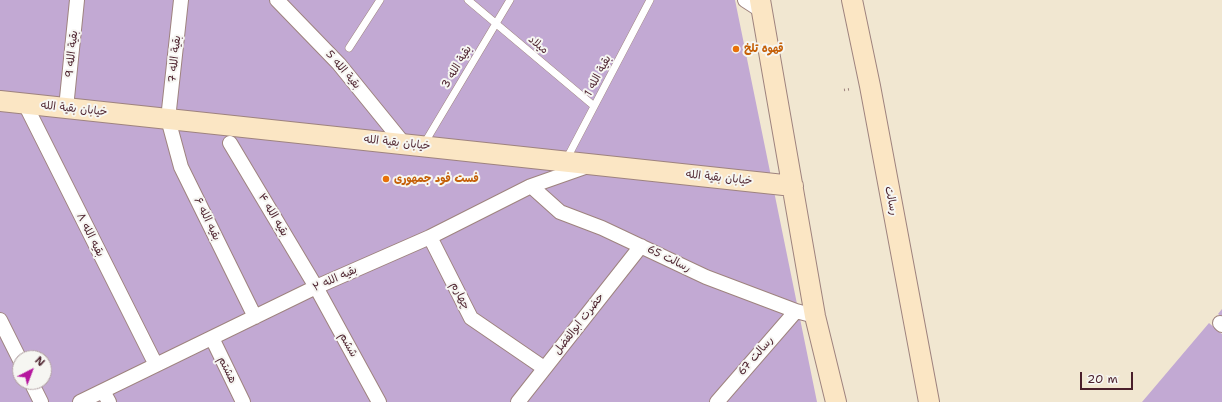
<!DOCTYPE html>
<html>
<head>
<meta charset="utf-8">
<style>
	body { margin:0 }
	#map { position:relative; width:1222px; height:402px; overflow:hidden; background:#f1e7d1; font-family:"Shantell Sans",sans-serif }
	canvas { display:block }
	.north { position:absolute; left:12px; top:350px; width:40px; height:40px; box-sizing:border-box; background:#f6f6f2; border:1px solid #b1a0a2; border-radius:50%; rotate:42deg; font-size:11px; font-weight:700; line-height:16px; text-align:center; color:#4a1f2b }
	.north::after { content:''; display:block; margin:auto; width:14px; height:18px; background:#b5179e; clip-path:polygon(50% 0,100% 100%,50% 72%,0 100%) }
	.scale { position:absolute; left:1080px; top:372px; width:53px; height:18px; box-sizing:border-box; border:2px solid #4a1f2b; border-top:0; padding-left:5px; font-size:12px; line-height:14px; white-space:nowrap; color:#4a1f2b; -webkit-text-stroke:3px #f6f6f2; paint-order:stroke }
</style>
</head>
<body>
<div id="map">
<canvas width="1222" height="402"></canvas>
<div class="north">N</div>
<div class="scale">20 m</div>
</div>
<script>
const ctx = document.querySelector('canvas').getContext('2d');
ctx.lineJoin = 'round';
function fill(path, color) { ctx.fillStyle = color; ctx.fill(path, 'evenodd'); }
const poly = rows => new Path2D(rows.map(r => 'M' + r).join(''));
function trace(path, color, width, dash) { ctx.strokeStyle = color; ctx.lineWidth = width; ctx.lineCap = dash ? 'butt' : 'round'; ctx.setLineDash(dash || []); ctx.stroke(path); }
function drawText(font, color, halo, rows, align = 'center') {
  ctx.font = font + ' "Shantell Sans","Playpen Sans Arabic",sans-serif'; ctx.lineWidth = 4; ctx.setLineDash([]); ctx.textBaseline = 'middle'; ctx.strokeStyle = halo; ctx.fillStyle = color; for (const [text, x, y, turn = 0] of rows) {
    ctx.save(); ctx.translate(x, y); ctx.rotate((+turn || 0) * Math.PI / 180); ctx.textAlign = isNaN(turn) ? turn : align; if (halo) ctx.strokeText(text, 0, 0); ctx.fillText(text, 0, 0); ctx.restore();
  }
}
fill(poly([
	[0,0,735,0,817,402,0,402],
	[20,358,44,358,44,382,20,382],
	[1222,309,1222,317,1218,314],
	[1209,323,1222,334,1222,402,1142,402]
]), '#c2a9d3');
const service = poly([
	[468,0,594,106],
	[349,48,380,0],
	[424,144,510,0],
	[566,160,650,0]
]);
const minor = poly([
	[181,0,168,119,181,167,255,317],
	[277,0,339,64,404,144],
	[745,0,762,11],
	[25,104,156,365],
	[66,108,77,0],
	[230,143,316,287,379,402],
	[531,186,560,212,602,228,706,277,796,311,815,316],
	[430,237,471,318,544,368],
	[0,320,20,360],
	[1220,323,1222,325],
	[212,338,243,402],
	[31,382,41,402],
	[103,391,109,402],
	[80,402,316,287,430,237,531,186,588,166],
	[518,402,641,246],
	[717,402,796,311]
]);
const secondary = poly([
	[760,0,815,316,836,402],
	[852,0,870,86,929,402],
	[0,101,793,186]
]);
trace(service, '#9e837e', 8);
trace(minor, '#9e837e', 16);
trace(secondary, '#9e837e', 22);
trace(poly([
	[844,90,851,89]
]), '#9e837e', 2.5, [1, 3]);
trace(service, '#fff', 7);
trace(minor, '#fff', 14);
trace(secondary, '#fbe6c4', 20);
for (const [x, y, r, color] of [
	[736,49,4,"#e8710a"],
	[386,179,4,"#e8710a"]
]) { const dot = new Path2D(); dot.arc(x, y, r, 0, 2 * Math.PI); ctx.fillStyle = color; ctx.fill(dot); trace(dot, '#f6f6f2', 1.5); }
drawText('11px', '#4a1f2b', '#f6f6f2', [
	["میلاد",538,45,40],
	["بقیة الله 9",72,54,-84],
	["بقیة الله 7",175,59,-84],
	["بقیة الله 3",457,67,-59],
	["بقیة الله 5",343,70,49],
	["بقیة الله 1",598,76,-62],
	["خیابان بقیة الله",74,109,6],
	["خیابان بقیة الله",397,143,6],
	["خیابان بقیة الله",719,178,6],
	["رسالت",891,201,79],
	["بقیه الله ۴",273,215,59],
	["بقیه الله ۶",207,219,64],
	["بقیه الله ۸",90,235,63],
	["رسالت 65",669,259,26],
	["بقیه الله ۲",335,279,-24],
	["چهارم",460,296,63],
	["حضرت ابوالفضل",579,324,-52],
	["ششم",348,345,61],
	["رسالت 67",756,356,-49],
	["هشتم",227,370,64]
]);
drawText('bold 11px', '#c56008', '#f6f6f2', [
	["قهوه تلخ",744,49],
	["فست فود جمهوری",394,179]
], 'left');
</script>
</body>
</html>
